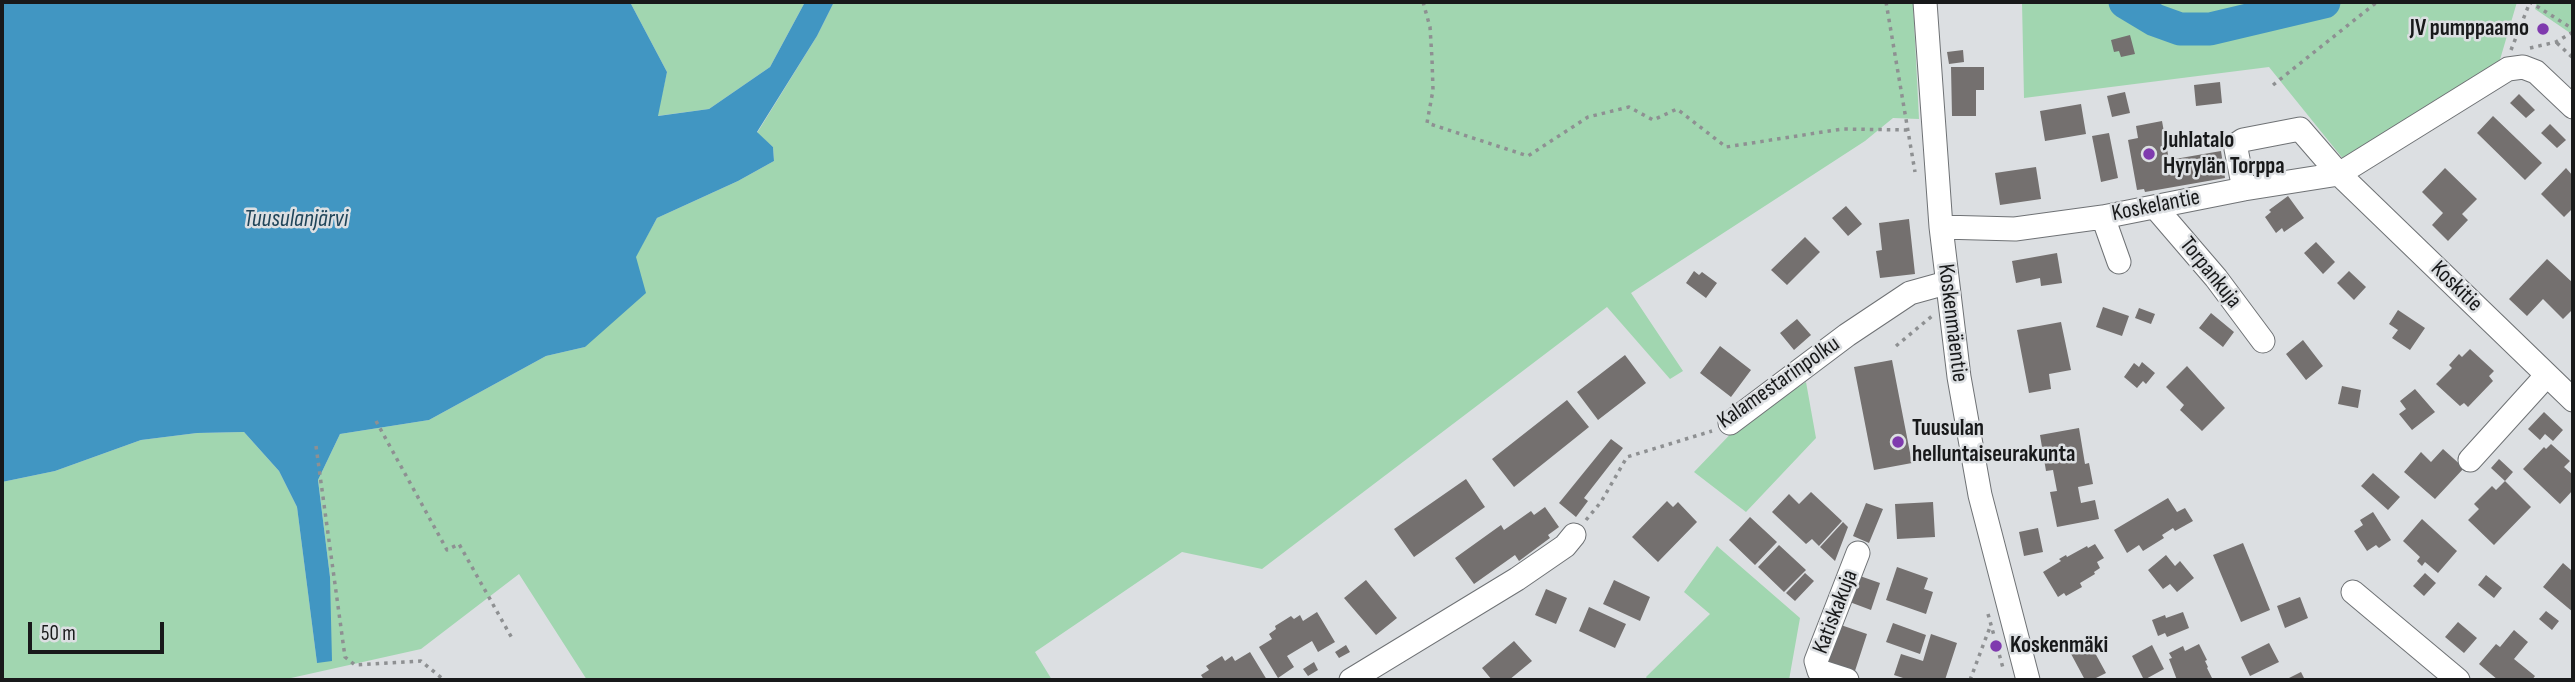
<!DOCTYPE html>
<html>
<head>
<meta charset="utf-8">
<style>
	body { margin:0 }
	#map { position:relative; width:2575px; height:682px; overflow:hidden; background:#dcdfe2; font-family:"Sofia Sans Condensed",sans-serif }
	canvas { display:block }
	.frame { position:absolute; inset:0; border:4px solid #18191a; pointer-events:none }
	.scale { position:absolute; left:28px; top:622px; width:136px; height:32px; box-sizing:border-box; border:4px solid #18191a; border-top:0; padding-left:9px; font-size:21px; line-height:24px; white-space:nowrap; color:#18191a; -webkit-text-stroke:5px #dcdfe2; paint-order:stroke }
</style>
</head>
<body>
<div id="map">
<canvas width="2575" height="682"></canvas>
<div class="frame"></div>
<div class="scale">50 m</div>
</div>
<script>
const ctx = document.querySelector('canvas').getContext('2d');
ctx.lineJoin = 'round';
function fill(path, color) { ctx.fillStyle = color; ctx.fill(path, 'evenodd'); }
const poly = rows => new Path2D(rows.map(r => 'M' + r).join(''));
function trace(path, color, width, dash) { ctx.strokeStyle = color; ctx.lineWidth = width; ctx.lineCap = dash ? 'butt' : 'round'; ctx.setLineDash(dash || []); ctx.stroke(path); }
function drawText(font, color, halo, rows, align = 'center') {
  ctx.font = font + ' "Sofia Sans Condensed",sans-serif'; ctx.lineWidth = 5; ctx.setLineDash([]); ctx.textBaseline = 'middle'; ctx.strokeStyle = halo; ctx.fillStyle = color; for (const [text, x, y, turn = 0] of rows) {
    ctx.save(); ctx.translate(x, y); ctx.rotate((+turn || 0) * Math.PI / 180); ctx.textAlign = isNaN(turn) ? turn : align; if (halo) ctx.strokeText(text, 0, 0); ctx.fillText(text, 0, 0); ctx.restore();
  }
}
fill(poly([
	[630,2,805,2,770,67,709,109,657,116,667,72],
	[834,2,1913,2,1919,119,1893,118,1865,141,1631,293,1683,371,1670,379,1607,307,1262,569,1182,552,1035,652,1052,680,587,680,519,574,421,649,282,680,2,680,2,482,55,471,141,440,197,433,244,432,279,471,297,507,317,663,330,577,318,480,340,434,429,420,546,356,585,347,657,218,738,181,774,161,773,147,757,133,817,36],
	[2022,2,2517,2,2499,63,2344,160,2269,67,2024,98],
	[2537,2,2573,2,2573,35,2535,9],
	[1806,382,1816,438,1746,512,1694,472,1743,421],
	[1717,546,1800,618,1789,680,1648,680,1646,677,1710,614,1684,592]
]), '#a1d6b0');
fill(poly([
	[2,2,630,2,667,72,658,116,709,109,770,67,805,2,834,2,817,36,757,132,773,147,774,161,738,181,657,218,636,257,646,293,585,347,546,356,429,420,340,434,318,480,330,577,332,661,317,663,297,507,279,471,244,432,197,433,141,440,55,471,2,482]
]), '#4196c2');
trace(poly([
	[2125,2,2155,20,2180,29,2210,29,2324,2]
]), '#4196c2', 33);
fill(poly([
	[2542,23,2550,29,2545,36,2537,29],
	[2130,35,2135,54,2121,57,2119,51,2114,52,2111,40],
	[1963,50,1964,62,1949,64,1947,52],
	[1951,67,1984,67,1984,90,1976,90,1976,116,1952,116],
	[2220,82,2222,103,2196,106,2194,85],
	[2125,92,2130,113,2112,117,2107,96],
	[2519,94,2535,110,2526,118,2510,103],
	[2081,104,2086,134,2045,141,2040,111],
	[2493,116,2542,163,2525,180,2477,133],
	[2162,121,2169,160,2221,151,2225,178,2145,192,2144,189,2137,190,2128,140,2138,138,2136,126],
	[2550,124,2566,140,2557,148,2541,133],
	[2109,133,2118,178,2101,182,2092,136],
	[2036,167,2041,199,2000,205,1995,173],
	[2445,168,2477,199,2462,214,2468,220,2448,241,2432,225,2443,213,2422,192],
	[2566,168,2573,176,2573,208,2564,217,2541,194],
	[2288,196,2304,218,2284,232,2282,228,2276,233,2265,217,2271,212,2269,210],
	[1846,206,1862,224,1848,236,1832,218],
	[1909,219,1915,274,1880,278,1876,251,1882,250,1879,223],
	[1805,237,1820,252,1787,285,1771,270],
	[2316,242,2335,262,2323,274,2304,253],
	[2057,253,2062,283,2041,286,2040,278,2016,283,2012,261],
	[2547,259,2573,283,2573,309,2563,319,2543,299,2527,316,2509,299],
	[1694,271,1699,275,1702,272,1717,283,1706,298,1686,283],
	[2349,271,2366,287,2354,300,2337,283],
	[2103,307,2129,316,2122,336,2096,327],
	[2139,308,2155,314,2151,324,2135,318],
	[2398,310,2425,328,2410,350,2392,338,2398,330,2389,324],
	[2211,313,2234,332,2223,347,2199,328],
	[1797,319,1811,335,1794,350,1780,333],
	[2061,322,2071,370,2049,374,2051,389,2029,393,2017,330],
	[2303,340,2323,366,2306,380,2286,354],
	[1720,346,1751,370,1731,397,1700,373],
	[2470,349,2494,371,2489,376,2493,381,2468,407,2464,403,2460,406,2436,384,2452,368,2449,365,2459,354,2462,357],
	[1625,355,1646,383,1598,420,1577,392],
	[1892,360,1912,463,1874,470,1854,367],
	[2142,362,2155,373,2146,384,2143,381,2137,388,2124,377,2134,363,2139,367],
	[2187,366,2225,408,2202,431,2180,410,2184,405,2166,387],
	[2342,386,2361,390,2358,408,2338,404],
	[2415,389,2435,412,2412,430,2399,414,2406,409,2400,401],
	[1567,400,1589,427,1514,487,1492,459],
	[2544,412,2563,430,2553,441,2545,434,2540,440,2528,429],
	[2079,428,2085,464,2089,463,2093,484,2078,487,2081,503,2095,500,2099,519,2057,527,2050,492,2057,491,2053,470,2046,471,2040,435],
	[1611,439,1623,448,1584,498,1588,501,1576,517,1559,503],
	[2551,444,2570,461,2564,467,2573,475,2573,490,2560,504,2523,469,2544,447,2546,449],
	[2443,449,2464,468,2435,499,2404,472,2421,452,2431,462],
	[2499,459,2513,472,2505,481,2491,468],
	[2373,473,2400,497,2388,510,2361,486],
	[1466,479,1485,507,1414,557,1394,529],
	[2505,481,2531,507,2494,545,2468,520,2479,509,2474,504,2492,486,2496,490],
	[1811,492,1842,521,1819,546,1812,539,1806,544,1772,512,1789,494,1799,504],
	[2168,498,2177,512,2185,508,2193,521,2175,531,2173,528,2162,535,2164,538,2143,551,2139,545,2127,553,2114,530],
	[1667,501,1673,507,1678,502,1697,522,1658,562,1632,537],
	[1933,502,1935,537,1897,539,1895,504],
	[1866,503,1883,509,1869,543,1853,536],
	[1545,507,1559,527,1548,535,1550,538,1519,561,1515,555,1474,584,1455,558,1501,525,1504,530,1531,511,1534,515],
	[2373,512,2391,540,2379,548,2376,545,2367,551,2354,531,2363,525,2360,520],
	[1750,517,1777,542,1755,565,1729,540],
	[2422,519,2457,551,2438,573,2425,562,2422,566,2417,561,2420,557,2403,541],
	[1843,522,1848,527,1835,561,1820,547],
	[2038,528,2043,552,2024,556,2019,532],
	[2243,543,2270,610,2241,622,2213,555],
	[2095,544,2104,558,2097,562,2100,568,2094,572,2095,574,2080,583,2082,587,2066,596,2064,593,2058,597,2043,572,2061,561,2059,559,2066,555,2067,557,2087,546,2088,548],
	[1779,545,1806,570,1784,592,1758,567],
	[2166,555,2175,566,2180,561,2194,578,2177,592,2170,584,2163,589,2148,570],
	[2563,563,2571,570,2573,568,2573,612,2543,587],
	[1897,567,1928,578,1924,589,1933,592,1926,614,1886,600],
	[1805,573,1814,581,1795,601,1786,593],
	[2425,573,2436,583,2424,596,2413,586],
	[1857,575,1880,583,1871,610,1847,601],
	[2486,575,2502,588,2494,598,2478,585],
	[1366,580,1397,618,1376,635,1344,598],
	[1614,580,1650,597,1640,621,1603,604],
	[1546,589,1567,598,1556,624,1535,615],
	[2300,597,2308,618,2285,628,2277,606],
	[1589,607,1626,624,1615,648,1579,631],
	[2546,611,2559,621,2552,630,2539,619],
	[1317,612,1335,642,1318,652,1312,641,1287,656,1294,667,1278,678,1259,647,1272,639,1269,634,1276,629,1275,626,1291,616,1294,619,1300,615,1303,621],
	[2183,612,2189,628,2167,637,2165,633,2158,636,2152,620,2165,615,2166,618],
	[2458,622,2477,638,2464,653,2445,637],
	[1893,623,1926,635,1920,654,1886,642],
	[1838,624,1867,634,1854,674,1825,664],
	[2514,630,2528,642,2514,659,2535,676,2532,680,2498,680,2479,664,2496,644,2500,647],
	[1931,634,1957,643,1945,680,1909,680,1894,675,1901,654,1923,661],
	[1514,641,1532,661,1509,680,1492,680,1482,668],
	[2089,642,2106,673,2092,680,2085,680,2070,652],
	[2269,643,2279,662,2250,676,2241,657],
	[2199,644,2207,660,2205,661,2208,667,2207,668,2213,680,2177,680,2169,659,2172,658,2169,653,2183,646,2185,651],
	[1346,645,1350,652,1339,658,1335,652],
	[2152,645,2164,669,2144,680,2132,656],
	[1250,652,1267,680,1204,680,1201,675,1209,670,1206,666,1222,656,1225,661,1232,656,1235,661],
	[1314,662,1318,670,1308,676,1303,669],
	[2301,672,2305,680,2285,680]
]), '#74706f');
const minor = poly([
	[1925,2,1941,227,1959,377,1980,495,2028,680],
	[2244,189,2236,149,2237,144,2243,140,2300,129,2339,174,2573,400],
	[2155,207,2216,278,2263,341],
	[2103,217,2119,262],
	[1941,227,2015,229,2103,217,2244,189,2339,174,2508,69,2523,67,2536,72,2573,107],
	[1730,423,1847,335,1910,293,1946,283],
	[2470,460,2547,375],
	[2353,592,2458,680],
	[1351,680,1517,579,1565,546,1574,535],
	[1847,680,1819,671,1816,661,1858,553]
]);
trace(minor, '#6f7275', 25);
trace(poly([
	[1423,2,1430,27,1432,59,1433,90,1427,123,1528,156,1588,117,1629,107,1653,120,1677,109,1726,147,1842,129,1908,130],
	[1886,2,1915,172],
	[2557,43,2573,58],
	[2530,48,2556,42,2573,32],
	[2511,50,2530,2,2573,29],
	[2273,85,2377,2],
	[1896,346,1932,316],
	[376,421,447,550,459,544,513,640],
	[316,446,345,657,355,665,421,661,444,680],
	[1586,520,1601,502,1627,457,1712,431],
	[1988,614,2003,668],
	[1970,680,1990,627]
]), '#8e9092', 3.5, [3.5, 5]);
trace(minor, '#fff', 23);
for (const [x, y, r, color] of [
	[2543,29,7,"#7f3aae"],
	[2149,154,7,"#7f3aae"],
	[1898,442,7,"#7f3aae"],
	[1996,646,7,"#7f3aae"]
]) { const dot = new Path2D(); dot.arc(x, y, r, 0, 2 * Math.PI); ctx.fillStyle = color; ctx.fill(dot); trace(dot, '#dcdfe2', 2.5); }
drawText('bold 23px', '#18191a', '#dcdfe2', [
	["JV pumppaamo",2529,29,"right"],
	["Juhlatalo",2163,141],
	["Hyrylän Torppa",2163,167],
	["Tuusulan",1912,429],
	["helluntaiseurakunta",1912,455],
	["Koskenmäki",2010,646]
], 'left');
drawText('23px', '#18191a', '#dcdfe2', [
	["Koskelantie",2156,206,-11],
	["Torpankuja",2210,273,51],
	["Koskitie",2456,287,44],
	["Koskenmäentie",1952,323,83],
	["Kalamestarinpolku",1779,383,-35],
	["Katiskakuja",1836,612,-69]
]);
drawText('italic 24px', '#204559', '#dcdfe2', [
	["Tuusulanjärvi",296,220]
]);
</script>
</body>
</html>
